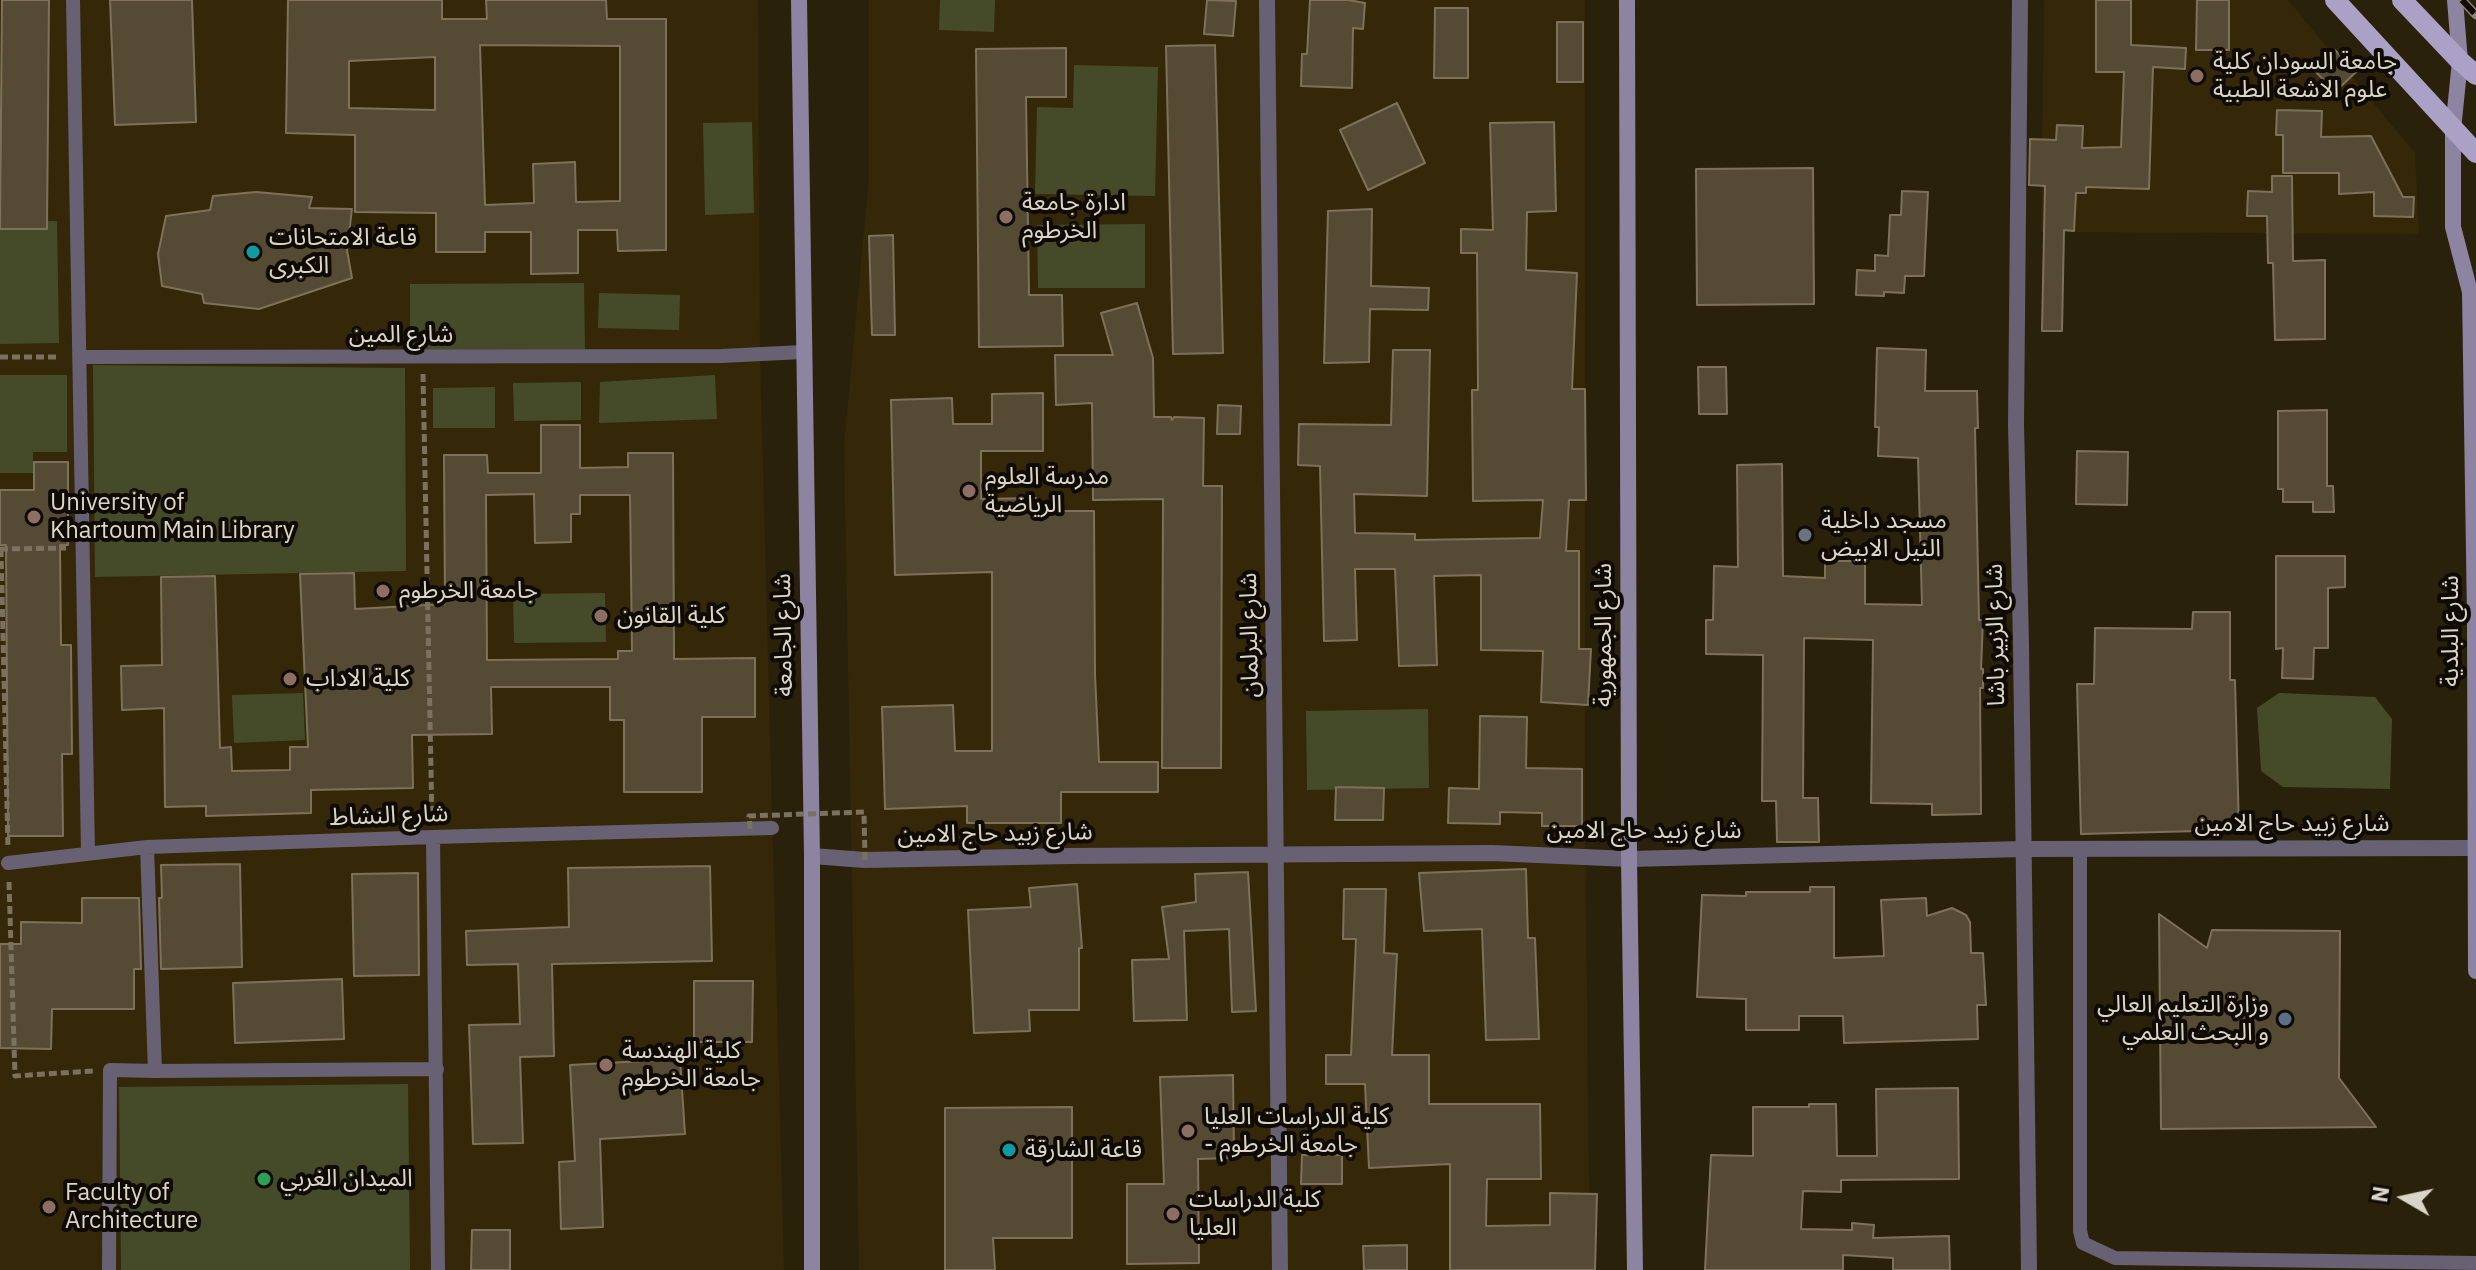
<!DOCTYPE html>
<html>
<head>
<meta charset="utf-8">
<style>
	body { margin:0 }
	#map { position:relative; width:2476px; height:1270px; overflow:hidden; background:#2a210a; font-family:"IBM Plex Sans",sans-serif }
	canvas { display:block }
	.north { position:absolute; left:2364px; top:1158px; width:80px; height:80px; -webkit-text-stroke:6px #0f0b04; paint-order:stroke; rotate:279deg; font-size:22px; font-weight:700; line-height:32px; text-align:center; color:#dbd5c7 }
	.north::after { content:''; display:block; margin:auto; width:28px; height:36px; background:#dbd5c7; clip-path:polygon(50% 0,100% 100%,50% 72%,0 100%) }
</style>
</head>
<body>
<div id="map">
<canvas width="2476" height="1270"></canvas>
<div class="north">N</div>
</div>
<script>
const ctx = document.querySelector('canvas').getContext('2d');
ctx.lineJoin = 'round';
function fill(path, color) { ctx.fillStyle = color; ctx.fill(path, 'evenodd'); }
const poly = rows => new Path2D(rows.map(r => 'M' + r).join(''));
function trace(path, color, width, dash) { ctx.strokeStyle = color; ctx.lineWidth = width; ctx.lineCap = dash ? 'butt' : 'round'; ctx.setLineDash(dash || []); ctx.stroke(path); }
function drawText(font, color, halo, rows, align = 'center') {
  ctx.font = font + ' "IBM Plex Sans","Noto Sans Arabic",sans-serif'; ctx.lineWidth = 8; ctx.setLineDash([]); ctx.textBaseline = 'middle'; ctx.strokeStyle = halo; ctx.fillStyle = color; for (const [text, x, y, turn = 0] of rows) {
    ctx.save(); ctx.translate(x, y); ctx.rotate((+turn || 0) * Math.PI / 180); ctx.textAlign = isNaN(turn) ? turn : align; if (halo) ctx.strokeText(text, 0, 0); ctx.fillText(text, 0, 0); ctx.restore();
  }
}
fill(poly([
	[0,0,758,0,760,354,784,1270,0,1270],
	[869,0,1585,0,1585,824,1590,1270,859,1270,844,446,869,177],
	[2044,0,2288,0,2415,153,2419,234,2041,232]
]), '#342809');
fill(poly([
	[940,0,995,0,994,32,939,30],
	[1074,65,1158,67,1155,196,1035,194,1037,107,1073,108],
	[752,122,754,213,705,215,703,123],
	[57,221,59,343,0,344,0,222],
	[1145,224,1145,288,1038,288,1037,225],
	[584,283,585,349,410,350,410,284],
	[599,293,680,295,679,330,598,328],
	[93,365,405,368,406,571,95,577],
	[0,375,67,375,67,452,33,452,33,473,0,473],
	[715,375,717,419,599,423,600,382],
	[581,382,581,420,514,421,513,383],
	[495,387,495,428,433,428,433,388],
	[605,593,606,642,514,643,513,594],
	[303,693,305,740,234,743,232,695],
	[2279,693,2375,697,2392,719,2390,789,2283,787,2261,771,2257,708],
	[1428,709,1429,788,1307,790,1306,711],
	[408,1084,410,1270,121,1270,119,1087]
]), '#454b29');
const building = poly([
	[2,0,49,0,47,229,0,229,2,0],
	[110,0,192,0,196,122,115,125,110,0],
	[288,0,442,0,442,19,487,19,486,0,606,0,607,19,666,19,666,250,618,251,617,230,578,230,578,273,531,274,531,232,485,232,485,252,436,252,436,213,355,212,355,135,286,133,288,0],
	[480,45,620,46,620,201,576,202,575,162,533,164,534,203,485,205,480,45],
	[435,57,435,110,349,108,349,61,435,57],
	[1207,0,1236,1,1233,36,1204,34,1207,0],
	[1310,0,1348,0,1365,3,1363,29,1353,28,1352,88,1301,86,1302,54,1307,54,1310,0],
	[2096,0,2131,0,2131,45,2186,48,2185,69,2153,67,2149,189,2086,187,2086,193,2076,193,2074,231,2064,230,2062,331,2042,331,2045,186,2029,185,2030,139,2056,140,2057,125,2083,126,2082,148,2121,147,2124,72,2096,72,2096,0],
	[2197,0,2229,0,2229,50,2196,50,2197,0],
	[1435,8,1468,8,1468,78,1434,78,1435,8],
	[1557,22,1583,22,1583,82,1557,82,1557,22],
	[1215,45,1223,353,1173,354,1166,46,1215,45],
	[1066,48,1066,97,1026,97,1029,295,1062,295,1063,346,979,347,976,49,1066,48],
	[2335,50,2356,72,2335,92,2314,70,2335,50],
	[1397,103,1425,163,1368,190,1340,130,1397,103],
	[2277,110,2322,111,2321,137,2371,136,2403,197,2414,197,2413,217,2374,216,2374,192,2339,194,2339,173,2283,173,2283,135,2276,135,2277,110],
	[1554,122,1556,211,1527,212,1526,270,1577,273,1572,389,1585,389,1586,500,1569,500,1566,551,1579,551,1579,649,1591,649,1588,705,1541,702,1543,651,1481,650,1481,575,1434,576,1437,665,1399,666,1395,569,1355,569,1357,640,1324,641,1320,466,1298,465,1299,424,1391,425,1393,350,1430,350,1427,496,1354,494,1355,533,1415,534,1415,540,1540,538,1543,500,1473,501,1472,390,1478,390,1477,253,1461,253,1461,229,1493,230,1490,123,1554,122],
	[1813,168,1814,304,1697,305,1696,169,1813,168],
	[2272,176,2292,176,2293,261,2325,260,2325,339,2275,340,2273,263,2268,263,2267,216,2247,216,2248,191,2272,192,2272,176],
	[1902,191,1928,192,1924,276,1905,276,1904,293,1884,292,1884,296,1856,295,1857,270,1875,271,1875,255,1888,256,1890,215,1901,215,1902,191],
	[256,192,312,197,309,208,352,209,347,250,352,278,259,309,204,303,202,294,162,286,158,254,166,216,210,210,213,196,256,192],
	[1372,209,1371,286,1429,288,1428,310,1370,309,1369,362,1324,363,1328,211,1372,209],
	[893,235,895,335,872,335,869,236,893,235],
	[1137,303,1153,358,1154,417,1171,417,1172,420,1174,417,1204,418,1203,486,1222,486,1221,768,1162,768,1163,499,1093,500,1092,403,1056,405,1055,355,1113,355,1101,313,1137,303],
	[1877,348,1926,350,1925,391,1977,391,1978,428,1975,428,1979,620,1983,620,1981,669,1983,669,1983,688,1980,688,1981,814,1932,815,1932,804,1871,803,1873,640,1804,638,1803,798,1818,798,1819,842,1777,842,1776,801,1762,801,1763,655,1706,654,1706,620,1713,620,1714,566,1738,567,1737,465,1782,464,1783,576,1825,578,1825,561,1865,561,1865,604,1922,605,1918,458,1878,456,1879,427,1875,427,1877,348],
	[1698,367,1726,367,1727,414,1699,414,1698,367],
	[1043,393,1043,451,981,451,981,499,1036,498,1036,511,1094,511,1095,674,1099,762,1158,762,1158,792,1061,792,1061,823,967,823,967,806,885,809,882,707,953,705,955,751,992,751,992,572,895,575,891,400,952,398,953,424,992,424,992,394,1043,393],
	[1218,405,1241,406,1240,434,1217,434,1218,405],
	[2327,410,2327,486,2333,486,2334,512,2313,512,2313,502,2283,502,2283,489,2278,489,2278,411,2327,410],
	[541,425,580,425,580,468,628,467,628,453,673,453,674,659,755,658,755,717,702,717,702,792,624,792,624,720,610,720,610,687,491,687,492,734,412,735,413,788,311,790,311,813,206,816,206,806,165,807,164,708,122,710,121,666,162,665,161,577,215,576,220,748,231,747,232,771,290,770,290,747,308,747,300,574,354,573,355,609,445,604,444,455,487,455,488,473,541,473,541,425],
	[534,494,535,543,571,542,571,514,580,514,580,495,630,495,632,651,618,651,618,659,487,660,486,495,534,494],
	[2077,451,2128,452,2127,505,2076,504,2077,451],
	[34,462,68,462,68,545,60,545,61,645,71,645,72,754,62,754,63,836,8,836,6,545,0,545,0,490,34,490,34,462],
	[2276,556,2345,556,2345,587,2328,588,2328,648,2314,648,2313,679,2282,678,2283,648,2276,649,2276,556],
	[2193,612,2230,612,2230,680,2235,680,2239,830,2081,834,2077,684,2094,684,2095,628,2192,629,2193,612],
	[1480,716,1527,717,1526,768,1582,769,1582,826,1542,826,1542,813,1500,812,1500,824,1448,823,1449,788,1479,789,1480,716],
	[1336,787,1384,788,1383,820,1335,820,1336,787],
	[240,864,242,967,161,969,159,898,162,898,161,865,240,864],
	[710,866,712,961,552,964,554,1056,520,1057,523,1143,473,1144,469,1025,520,1024,518,964,467,965,466,931,569,927,568,868,710,866],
	[1526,869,1528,938,1535,938,1539,1039,1486,1040,1482,929,1424,931,1419,873,1526,869],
	[1248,872,1256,1011,1232,1012,1229,929,1184,931,1187,1020,1134,1021,1132,960,1169,959,1162,907,1196,902,1195,874,1248,872],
	[418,873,419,975,354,976,352,874,418,873],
	[1077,884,1082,948,1079,948,1079,1010,1029,1010,1030,1031,974,1033,968,910,1031,907,1029,888,1077,884],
	[1810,887,1834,887,1834,958,1884,956,1881,900,1926,898,1927,916,1952,908,1966,915,1970,922,1971,953,1983,953,1986,1005,1977,1005,1978,1039,1844,1043,1843,1016,1799,1016,1799,1030,1746,1030,1746,999,1697,997,1702,895,1746,896,1746,892,1810,892,1810,887],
	[1344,889,1386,889,1384,953,1397,954,1392,1055,1429,1055,1429,1104,1540,1104,1541,1179,1487,1179,1486,1226,1550,1225,1550,1193,1597,1194,1595,1270,1450,1270,1450,1164,1369,1168,1365,1084,1326,1084,1326,1055,1351,1055,1356,939,1343,939,1344,889],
	[82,898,139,898,141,969,134,969,134,1009,52,1009,51,1049,0,1048,0,944,21,944,21,922,82,923,82,898],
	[2159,914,2207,948,2212,930,2340,931,2339,1078,2376,1127,2161,1129,2159,914],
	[342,979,344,1039,235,1043,233,983,342,979],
	[694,981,753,981,752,1042,694,1042,694,981],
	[680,1059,685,1134,600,1139,603,1227,561,1229,559,1162,575,1161,570,1065,680,1059],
	[1233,1075,1234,1158,1198,1159,1199,1263,1127,1264,1127,1184,1164,1184,1160,1077,1233,1075],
	[1958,1088,1959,1179,1841,1180,1841,1192,1803,1191,1801,1229,1852,1230,1852,1223,1874,1225,1873,1238,1949,1236,1950,1270,1893,1270,1893,1258,1843,1255,1843,1270,1705,1270,1711,1155,1753,1156,1753,1107,1809,1107,1809,1104,1836,1104,1837,1156,1877,1156,1876,1089,1958,1088],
	[1072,1107,1072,1238,993,1238,995,1270,945,1270,945,1108,1072,1107],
	[1302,1155,1342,1155,1342,1184,1301,1184,1302,1155],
	[472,1230,510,1230,510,1270,471,1270,472,1230],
	[1407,1245,1407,1270,1364,1270,1363,1246,1407,1245]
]);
fill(building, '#554b34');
trace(building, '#7d7259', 2);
trace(poly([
	[0,357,60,357],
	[423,374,432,820],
	[0,549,66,548],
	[1,549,8,848],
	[9,882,15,1076,94,1071]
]), '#7a725f', 5, [8, 4]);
trace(poly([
	[73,0,88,853],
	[81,357,721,356,803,352],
	[433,837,438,1270],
	[2080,849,2080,1231,2083,1243,2115,1258,2476,1263],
	[8,863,147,847,433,837,772,828],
	[155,1071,437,1069],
	[109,1270,110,1070,155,1071,147,847]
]), '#676173', 14);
trace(poly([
	[1267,0,1280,1270],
	[2020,0,2016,424,2021,644,2029,1270],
	[812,856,865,860,1070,856,1492,853,1629,859,2023,849,2476,848]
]), '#676173', 16);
trace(poly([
	[799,0,812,856,812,1270],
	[1627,0,1629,859,1635,1270],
	[2455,0,2460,61,2453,130,2453,227,2470,292,2475,618,2476,971]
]), '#8d84a2', 16);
trace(poly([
	[2335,0,2476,153],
	[2402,0,2460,61,2476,75]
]), '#aba0c6', 20);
const rail = poly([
	[2462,0,2476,15]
]);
trace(rail, '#8c8573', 9);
trace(rail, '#0f0b04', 6, [18]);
trace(poly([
	[750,829,749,816,864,812,865,860]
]), '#7a725f', 5, [8, 4]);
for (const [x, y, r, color] of [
	[2197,76,8,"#8d6e63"],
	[1006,217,8,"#8d6e63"],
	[253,252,8,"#0f9aa8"],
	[969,491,8,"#8d6e63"],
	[34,517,8,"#8d6e63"],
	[1805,535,8,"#6b7280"],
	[383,591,8,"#8d6e63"],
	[601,616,8,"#8d6e63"],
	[290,679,8,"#8d6e63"],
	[2285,1019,8,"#5c6f8a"],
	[606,1065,8,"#8d6e63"],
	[1188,1131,8,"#8d6e63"],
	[1009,1150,8,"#0f9aa8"],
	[264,1179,8,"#2e9e5b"],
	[49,1207,8,"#8d6e63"],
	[1173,1214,8,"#8d6e63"]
]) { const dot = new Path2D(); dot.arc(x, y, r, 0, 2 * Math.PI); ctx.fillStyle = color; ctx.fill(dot); trace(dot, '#0f0b04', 3); }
drawText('24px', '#dbd5c7', '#0f0b04', [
	["جامعة السودان كلية",2213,62],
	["علوم الاشعة الطبية",2213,90],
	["ادارة جامعة",1022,203],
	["الخرطوم",1022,231],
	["قاعة الامتحانات",269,238],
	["الكبرى",269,266],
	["مدرسة العلوم",985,477],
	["الرياضية",985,505],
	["University of",50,503],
	["Khartoum Main Library",50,531],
	["مسجد داخلية",1821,521],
	["النيل الابيض",1821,549],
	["جامعة الخرطوم",399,591],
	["كلية القانون",617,616],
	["كلية الاداب",306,679],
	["وزارة التعليم العالي",2269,1005,"right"],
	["و البحث العلمي",2269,1033,"right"],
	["كلية الهندسة",622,1051],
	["جامعة الخرطوم",622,1079],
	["كلية الدراسات العليا",1204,1117],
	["- جامعة الخرطوم",1204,1145],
	["قاعة الشارقة",1025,1150],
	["الميدان الغربي",280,1179],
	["Faculty of",65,1193],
	["Architecture",65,1221],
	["كلية الدراسات",1189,1200],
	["العليا",1189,1228]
], 'left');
drawText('24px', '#dbd5c7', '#0f0b04', [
	["شارع المين",401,335],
	["شارع البلدية",2451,631,-90],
	["شارع الجامعة",784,635,-91],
	["شارع البرلمان",1250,635,-91],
	["شارع الجمهورية",1604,635,-90],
	["شارع الزبير باشا",1996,635,-91],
	["شارع النشاط",389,816,-2],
	["شارع زبيد حاج الامين",2292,824],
	["شارع زبيد حاج الامين",1644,831],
	["شارع زبيد حاج الامين",995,834,-1]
]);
</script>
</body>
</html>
